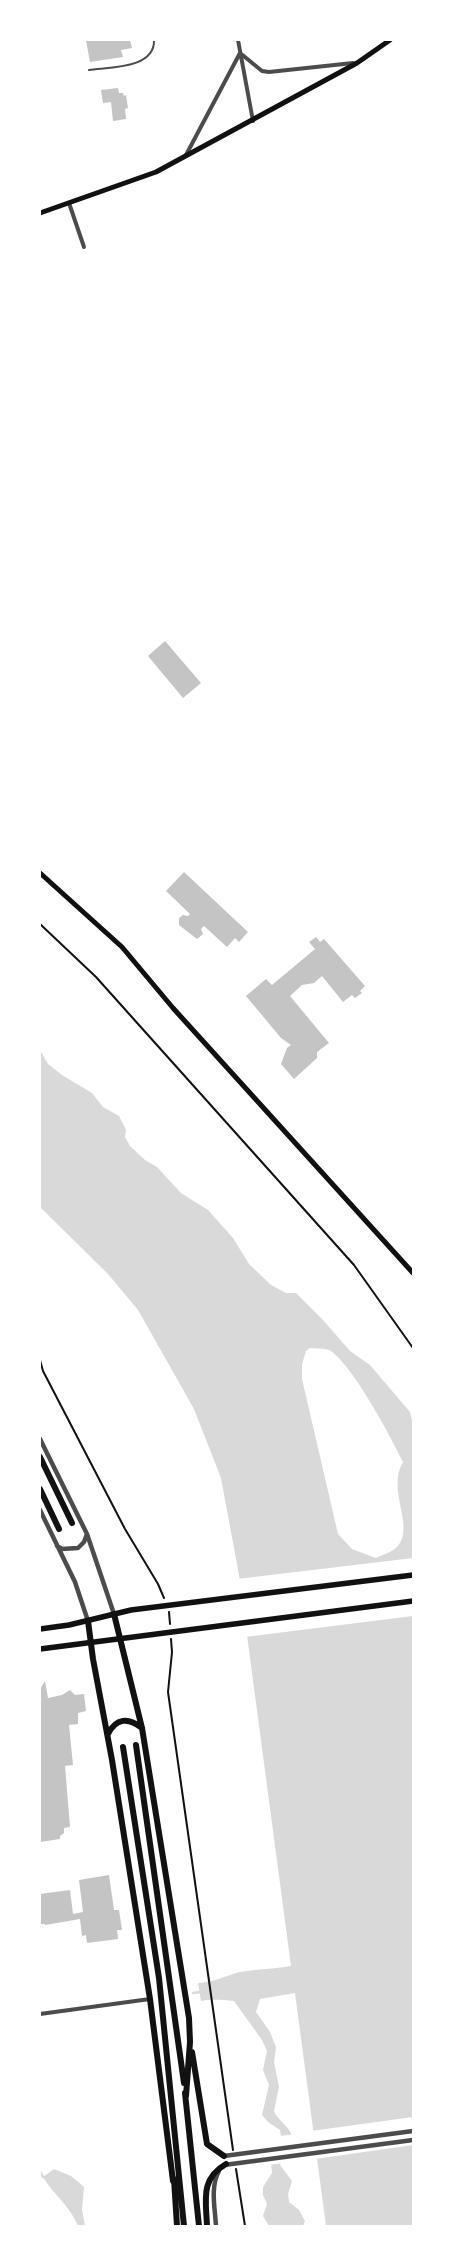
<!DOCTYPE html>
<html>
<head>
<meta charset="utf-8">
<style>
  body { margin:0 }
  #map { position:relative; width:453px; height:2266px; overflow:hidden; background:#fff; font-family:Barlow,sans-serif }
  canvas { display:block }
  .frame { position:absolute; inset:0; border:41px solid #fff; pointer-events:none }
</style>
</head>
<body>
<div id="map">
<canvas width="453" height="2266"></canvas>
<div class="frame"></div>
</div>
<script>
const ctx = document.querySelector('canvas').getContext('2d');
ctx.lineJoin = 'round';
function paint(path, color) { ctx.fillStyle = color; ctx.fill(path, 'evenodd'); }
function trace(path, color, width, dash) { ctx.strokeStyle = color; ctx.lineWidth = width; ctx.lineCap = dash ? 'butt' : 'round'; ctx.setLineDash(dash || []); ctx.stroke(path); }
paint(new Path2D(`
  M40,1050L48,1064L62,1075L92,1093L103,1107L119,1116L126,1130L125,1137L130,1146L145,1160L157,1167L181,1193L208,1210L233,1238L249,1264L271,1285L286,1293H296L323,1320L350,1351L370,1365L410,1412L413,1424V2226H326L295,1993L260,1999L256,2012L270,2032L276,2047L274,2062L279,2087L274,2111C279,2123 289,2124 293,2139L281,2160L280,2165L292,2181L288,2194L289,2202L299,2210L305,2221L303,2226H269L263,2216L267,2204L263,2195V2187L272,2173L271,2162L282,2142L280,2130L268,2122L262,2115L269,2085L263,2070L267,2051L262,2040L234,2001C222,2000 213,1999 201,2001L198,1983C214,1982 225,1976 240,1972C257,1969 275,1969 291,1966L239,1575L221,1478L194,1409L138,1310L108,1274L40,1207ZM310,1348C316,1349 325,1348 329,1350C351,1362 391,1437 403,1462C386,1490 416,1527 397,1547C392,1552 382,1555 376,1558L352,1549L338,1534L302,1379V1364L306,1351Z
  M54,2169L71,2176L84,2187L82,2210L85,2226H78C71,2207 53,2194 43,2177Z`), '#d9d9d9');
paint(new Path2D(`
  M413,1558V1616L245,1637L237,1579Z
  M413,2117V2145L315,2159L311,2131Z
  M295,2134L296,2146L293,2151L285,2158L283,2163L270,2165L269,2158L278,2145L280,2136Z`), '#fff');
trace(new Path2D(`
  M193,1993L201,1992
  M40,2172L43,2177`), '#d9d9d9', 2.5);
paint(new Path2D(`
  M86,40H130L132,48L121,50L123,57L90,62Z
  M118,88L119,93H123L124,96L126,95L128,108L125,109L126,119L113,121L111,102L103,103L101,90Z
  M165,641L201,683L183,698L148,656Z
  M184,872L248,932L239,942L235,938L227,947L204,926L201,929L203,934L197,939L179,925V918L183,915L188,916L190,914L166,891Z
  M316,937L320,942L324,939L365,986L360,991L362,993L355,998L352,995L343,1002L322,976L314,983L302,985L290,996L329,1043L317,1052V1058L294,1079L281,1064L287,1048L291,1045L281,1038L246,996L266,979L272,985L315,949L309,942Z
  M45,1681L48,1698L62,1695L70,1690L75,1695L84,1694L86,1711L78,1713V1724L69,1725L73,1765L65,1766L70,1827L64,1828V1833L60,1836V1839L40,1842V1689Z
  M109,1875L114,1910H119L122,1930H117L118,1939L87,1943L86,1935L82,1936L80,1919L45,1925V1924H40V1894L70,1890L73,1914L83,1912L79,1880Z`), '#c4c4c4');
trace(new Path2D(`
  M40,924L96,977L354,1265L413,1348
  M40,1360L43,1371L125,1529L158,1584L164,1598
  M169,1612L170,1624
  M171,1639L172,1652L168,1692L233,2150
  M236,2169L245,2226`), '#111', 2);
trace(new Path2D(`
  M89,70C109,67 155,69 154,40`), '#4c4c4c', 2);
trace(new Path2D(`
  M238,40L253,121
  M240,53L262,71L269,72L353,63
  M186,155L240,53
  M69,203L84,247
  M40,2014L150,1999`), '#4c4c4c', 4);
trace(new Path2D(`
  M40,1439L87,1534L114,1614
  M40,1510L75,1582L88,1621
  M57,1546L62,1549L78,1548L84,1542L87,1534
  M224,2156L413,2131
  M224,2165L413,2140
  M216,2226C215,2208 210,2187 219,2171`), '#4c4c4c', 4.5);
trace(new Path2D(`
  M40,213L156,172L357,63L390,40
  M40,873L122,947L173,1008L413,1273`), '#111', 5);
trace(new Path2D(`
  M40,1629L69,1625L131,1610L413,1575
  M40,1649L413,1601`), '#111', 5.5);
trace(new Path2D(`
  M40,1457L72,1523
  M40,1489L59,1529
  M114,1614L142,1728L189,2018L190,2042L186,2096
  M88,1621L93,1659L112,1760L150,1999L173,2181
  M108,1734C116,1718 128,1717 142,1728
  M136,1745L184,2083
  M123,1747L159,1978L184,2226
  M192,2052L207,2144L224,2156
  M185,2093L199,2226
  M174,2179L177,2226
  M207,2226C206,2200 200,2179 226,2164`), '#111', 6);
</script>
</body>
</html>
